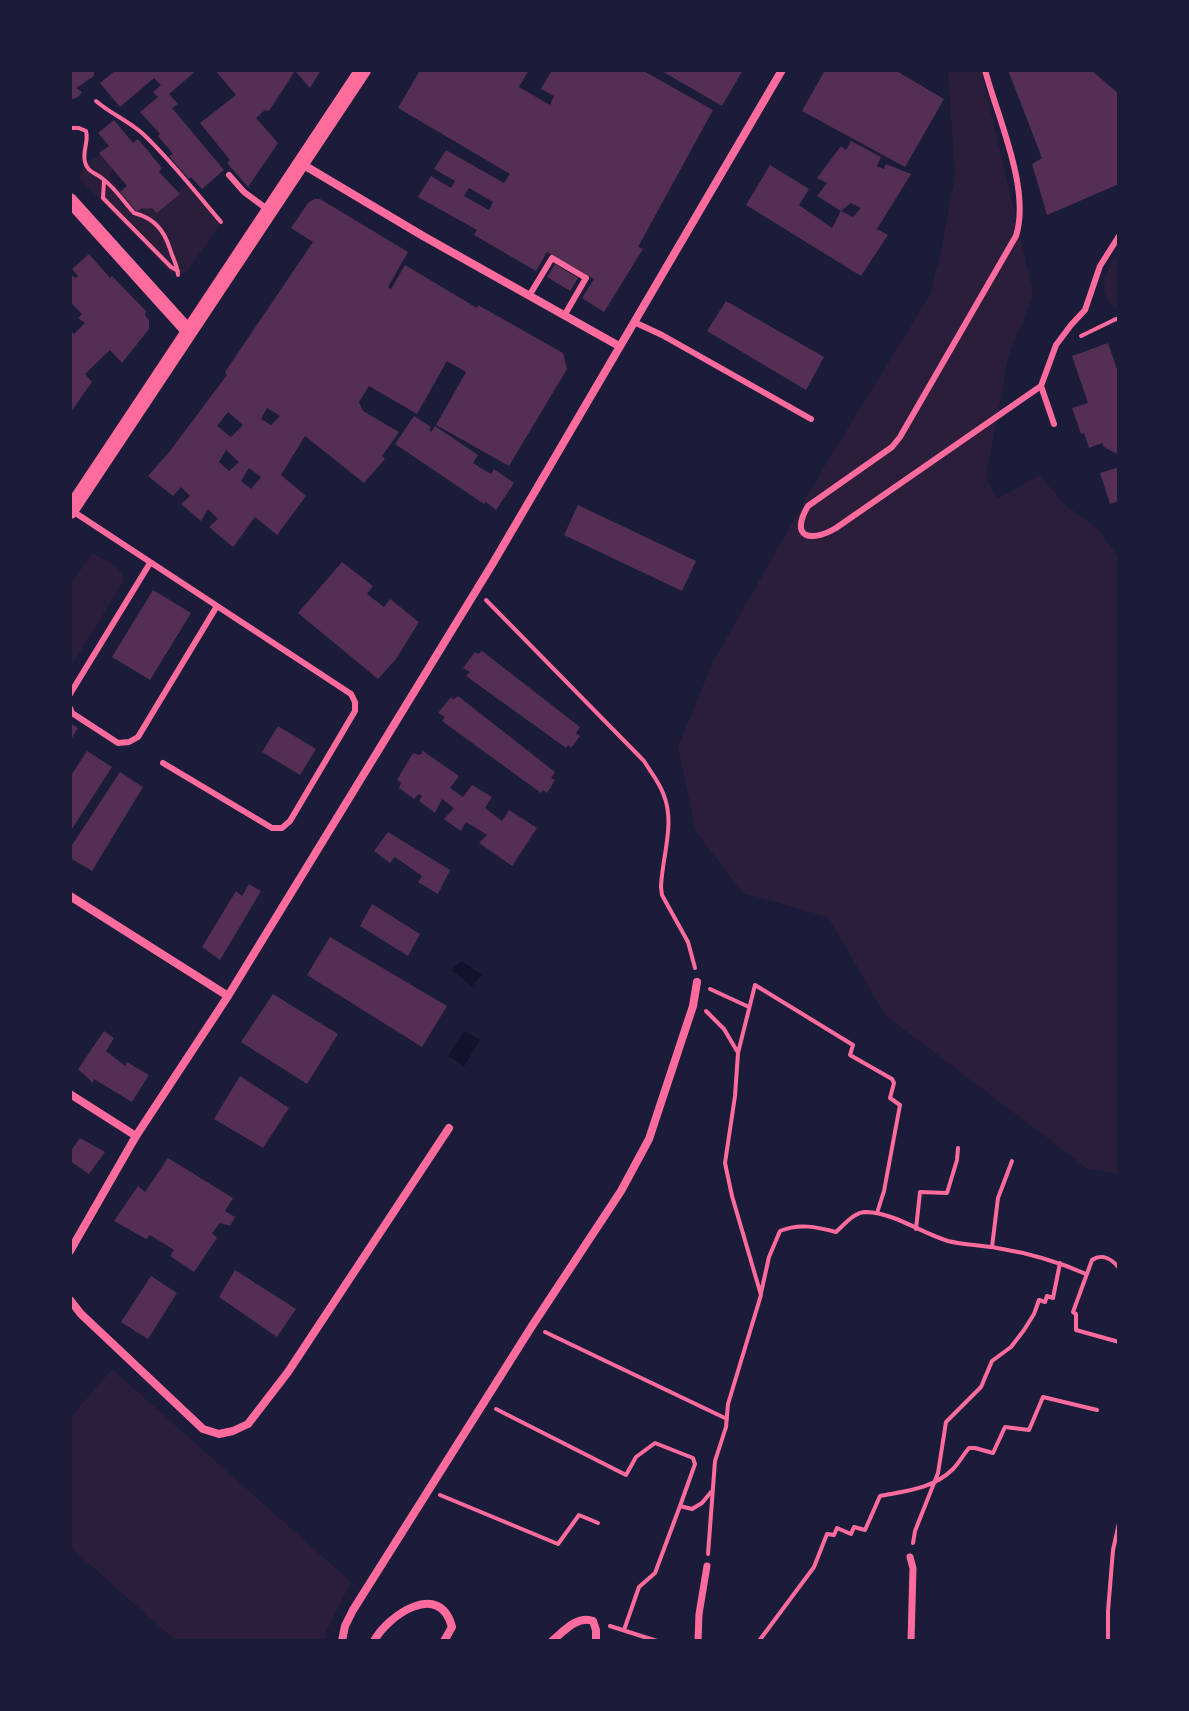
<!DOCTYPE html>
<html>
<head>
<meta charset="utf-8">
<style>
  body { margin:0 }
  #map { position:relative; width:1189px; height:1711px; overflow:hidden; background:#1b1b3a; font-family:"DM Sans",sans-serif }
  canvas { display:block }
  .frame { position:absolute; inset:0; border:72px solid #1b1b3a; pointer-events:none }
</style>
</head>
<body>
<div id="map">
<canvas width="1189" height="1711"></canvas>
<div class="frame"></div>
</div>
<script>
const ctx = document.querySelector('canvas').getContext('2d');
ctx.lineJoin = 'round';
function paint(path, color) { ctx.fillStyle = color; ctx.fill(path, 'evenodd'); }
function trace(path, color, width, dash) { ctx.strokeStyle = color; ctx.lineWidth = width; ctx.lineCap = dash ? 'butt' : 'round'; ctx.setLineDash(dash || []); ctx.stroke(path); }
paint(new Path2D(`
  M948,70H981L1033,291L1025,318L1015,337L1007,363L986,477L997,499L1040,475L1062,502L1099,530L1119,558V1174L1087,1168L886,1016L828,917L743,893L696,832L678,747L712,664L824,467L930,295L941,251L955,175Z
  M101,156L113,169L110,177L137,212L142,208L147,209L152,208L158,213L179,194L178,192L189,182L223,220L186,273L178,275L171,273L79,178C84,165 87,159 101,156Z
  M1119,251V275L1117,276L1119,280V311C1094,293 1105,273 1119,251Z
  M92,553C104,560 124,566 123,582L70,668V586Z
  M112,1369L351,1582L326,1632L325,1641H176L70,1547V1418Z`), '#2a1e3b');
paint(new Path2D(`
  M462,961L482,975L472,986L451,970Z
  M464,1031L480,1040L464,1066L448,1056Z`), '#12122b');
paint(new Path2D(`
  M70,70H94V76L76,88L82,92L78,97L70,100Z
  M116,70H197L169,94L178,104L172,108L224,170L202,189L191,177L189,179L169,156L173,154L158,136L160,134L140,112L158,97L153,92L161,85L154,78L120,107L100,83Z
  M215,70H321L310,88L295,71L269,111L265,110L256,118L278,143L248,187L227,163L230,160L200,123L236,95Z
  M420,70H529L519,87L550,105L554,96L541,89L552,70H642L713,110L638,247L643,249L604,312L582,298L594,279L547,252L536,271L474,235L477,230L418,197L431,176L451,188L455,181L434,169L446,150L504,183L510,174L398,108ZM469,188L493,202L489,210L464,196Z
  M660,70H743L722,106Z
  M825,70H895L944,99L905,167L802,111Z
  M1008,70H1091L1119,94V184L1047,215L1032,164L1042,158Z
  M114,120L133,143L138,139L162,168L159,172L180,194L157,213L152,208L147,209L142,208L137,212L120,192L127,186L99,153L109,146L98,133Z
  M851,141L881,157L877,166L884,169L886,164L911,174L877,229L888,235L861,276L746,205L770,165L809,189L799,205L832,228L841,211L853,217L861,208L851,203L841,211L817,196L827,183L817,178L841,146L846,150Z
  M314,199H320L408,252L388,287L391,289L405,265L477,308L478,305L563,353L567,369L509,466L436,425L466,372L447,361L417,414L369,386L359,402L363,411L399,432L382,456L385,459L364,483L305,436L281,475L306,496L277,535L255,517L233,547L209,527L218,519L208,509L201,521L181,504L190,496L181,487L173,496L148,476L170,451L227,375L225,372L313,242L291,228L308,203ZM267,408L280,416L271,425L261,419ZM228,412L243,425L231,437L217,426ZM226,450L239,462L229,471L219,462ZM249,468L261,477L251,489L241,481Z
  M89,254L110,278L112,276L146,311L145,315L149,320V329L122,363L110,350L85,374L92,382L70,413V330L74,334L85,323L78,318L82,314L70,302V273L75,278L78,276L72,269Z
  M555,264L578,278L570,291L547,277Z
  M726,301L824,357L806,390L707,331Z
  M1108,343L1119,375V455L1104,447L1102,443L1089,448L1084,433L1081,434L1072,408L1088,403L1072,356Z
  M414,416L431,427L429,430L431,432L435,426L478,455L473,463L491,474L494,469L514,483L496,510L486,502L484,504L395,444Z
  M1119,467V501L1110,504L1100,473Z
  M578,505L696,561L682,591L564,535Z
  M342,562L373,586L367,594L384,607L390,599L419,622L396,659L378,679L298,613Z
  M153,590L191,613L150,680L112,657Z
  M482,651L580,727L576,733L580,736L571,748L568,745L566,748L466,676L470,672L463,668L475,652L478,654Z
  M458,696L555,772L551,778L555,780L547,793L543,790L541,793L442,721L445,717L438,713L451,697L453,700Z
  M70,723L78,728L70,741Z
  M278,726L316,749L300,775L262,752Z
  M87,751L112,767L70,832V777Z
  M423,751L459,776L450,788L463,797L472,785L492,797L485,808L502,821L509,810L537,828L512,866L479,843L487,835L466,822L461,831L444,819L454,808L442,799L435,813L419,801L422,796L419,794L414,799L399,788L401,783L397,780L413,753L420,755Z
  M120,772L143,787L92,871L70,858V848Z
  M388,832L450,870L438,894L418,882L422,876L395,857L390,863L374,851Z
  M249,884L261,891L220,960L202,947L236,891L242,896Z
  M372,904L420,934L408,956L360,926Z
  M330,937L447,1006L422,1047L307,975Z
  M273,994L338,1034L307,1084L241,1042Z
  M104,1031L114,1038L106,1051L125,1066L127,1062L149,1075L132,1102L94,1079L93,1083L78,1069Z
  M240,1076L289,1108L263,1148L214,1119Z
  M80,1138L105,1152L89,1174L70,1161V1152Z
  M168,1158L233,1198L225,1211L235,1217L230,1226L220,1223L212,1233L217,1238L194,1272L170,1256L174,1250L150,1235L146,1239L114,1221L138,1186L145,1192Z
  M235,1270L296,1309L277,1337L219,1297Z
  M151,1276L177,1293L148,1339L121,1322Z`), '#542f53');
trace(new Path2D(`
  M96,101C111,114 127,120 142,133C170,159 196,193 221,222
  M70,128H79L86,131C89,142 82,151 85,162C87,172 96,173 103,179C115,188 124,202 134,213C154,218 164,230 170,249C173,259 177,264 178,275
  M104,181L103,198L171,267L178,271
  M1081,336L1116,319L1119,320
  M486,600L644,761C650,771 659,782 663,793C676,823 662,856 661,887L662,895L688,942L695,968
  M710,989L749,1007
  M706,1011L724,1029L737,1051
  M916,1229L920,1192L947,1193L957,1160L958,1148
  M992,1247L998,1198L1012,1161
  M1119,1268C1112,1259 1102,1253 1092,1260L1073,1312L1076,1314V1330L1119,1342
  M761,1293L769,1257L780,1231C799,1223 817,1227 836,1232C845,1224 854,1212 866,1212C895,1213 921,1233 948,1241C963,1245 981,1245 997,1248C1028,1253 1057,1261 1086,1274
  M545,1332L727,1419
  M496,1409L626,1475L636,1457L655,1443L693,1458L695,1464L680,1506
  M440,1495L558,1544L579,1515L598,1523
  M913,1543L915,1531L938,1473L946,1422L981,1387L992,1361L1011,1347L1024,1330L1034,1314L1039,1300L1045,1302L1047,1296L1053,1298L1060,1263
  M708,1554L715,1461L726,1427L728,1404L761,1295L732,1196L725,1163L735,1096L738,1053L755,985L853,1045L850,1055L892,1079L894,1083L890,1098L900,1105L884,1191L877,1213
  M610,1626L657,1641
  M624,1630L639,1587L655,1573L680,1506L692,1509L702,1503L711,1492
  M759,1641L814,1567L827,1534L834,1535L837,1528L851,1534L854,1527L865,1530L880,1496C906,1491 933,1489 953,1469C959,1463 963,1455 969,1448H975L993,1453L1005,1427L1029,1430L1043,1397L1097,1410
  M1108,1641V1611L1113,1550L1119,1523`), '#ff6b9d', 4);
trace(new Path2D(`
  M985,70C997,116 1031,189 1016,236L900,437L892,447L808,506C789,538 811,543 836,528L1041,386L1056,345L1071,325L1085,310L1100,266L1119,236
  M229,175L244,192L267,209
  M529,296L552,258L586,278L564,316
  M634,322L662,335L811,419
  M1041,386L1054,424
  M74,512L351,694L355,702V711L290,821L282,828H272L163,763
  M70,694L150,563
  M70,708L72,713L118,743L129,742L138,737L217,606`), '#ff6b9d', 6);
trace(new Path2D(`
  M910,1557L913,1568L911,1641
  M698,1641L699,1614L707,1566`), '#ff6b9d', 7);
trace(new Path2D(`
  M302,164L423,236L619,346
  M70,896L228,996
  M70,1094L136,1136
  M70,1251L136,1136L228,996L493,563L782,70
  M70,1300L81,1314L203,1429L219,1434L233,1431L248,1424L288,1372L449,1128
  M342,1641L345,1626L353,1610L532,1326L621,1191L649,1139L693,1006L697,982
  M374,1641C388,1615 440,1580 452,1627L444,1641
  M552,1641C563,1632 577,1615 593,1621L596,1630V1641`), '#ff6b9d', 8);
trace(new Path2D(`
  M70,200L189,332`), '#ff6b9d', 14);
trace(new Path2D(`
  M70,511L363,70`), '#ff6b9d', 16);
</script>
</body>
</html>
